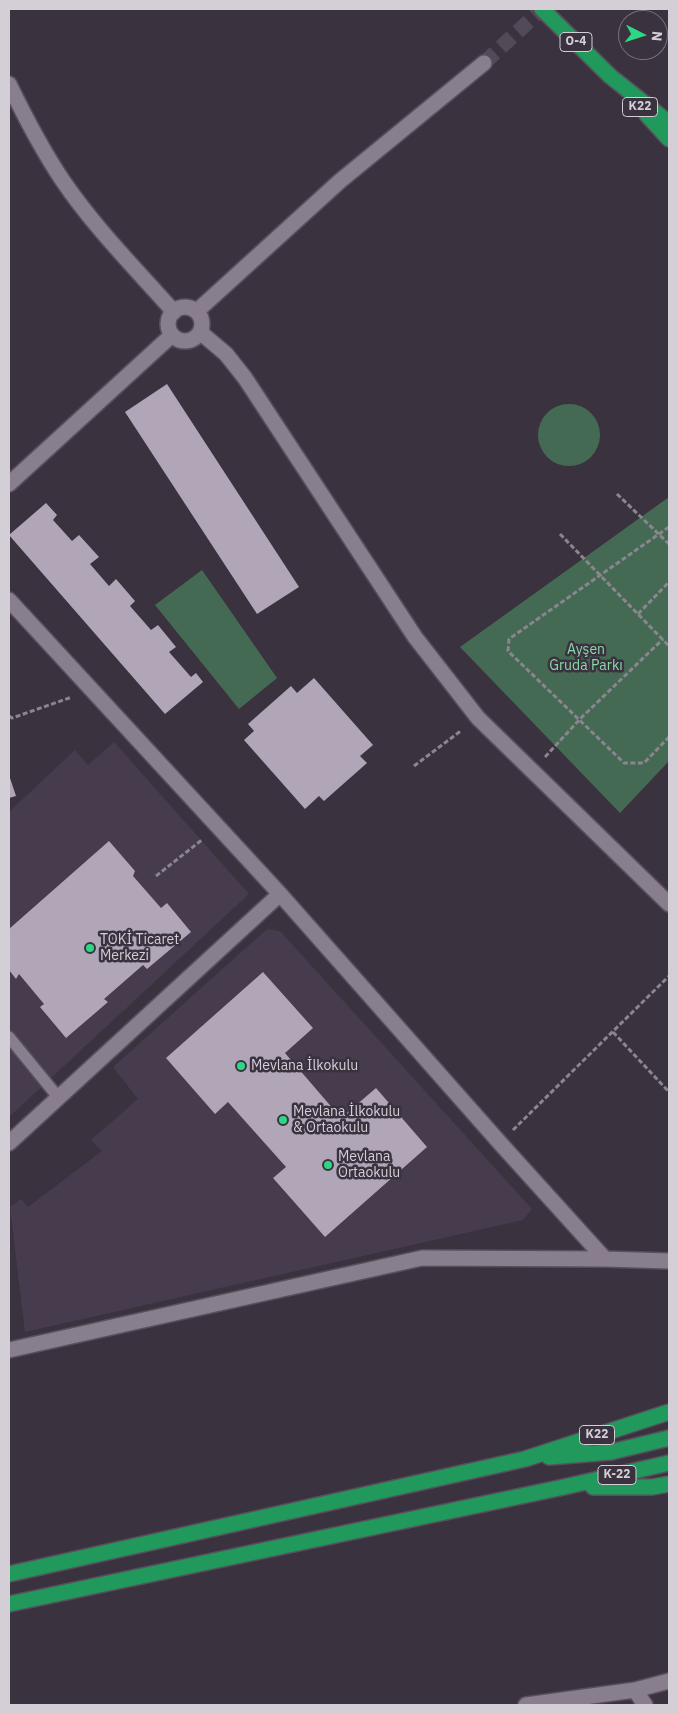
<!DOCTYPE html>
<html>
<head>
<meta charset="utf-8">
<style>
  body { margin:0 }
  #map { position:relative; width:678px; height:1714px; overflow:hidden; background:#3b3240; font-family:"IBM Plex Sans",sans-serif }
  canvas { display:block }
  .frame { position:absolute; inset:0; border:10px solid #d4cfd7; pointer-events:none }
  .north { position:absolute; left:618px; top:10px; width:50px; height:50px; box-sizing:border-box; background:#3b3240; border:1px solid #78717c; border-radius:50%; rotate:95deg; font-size:14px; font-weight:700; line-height:20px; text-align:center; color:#d4cfd7 }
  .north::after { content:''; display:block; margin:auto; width:18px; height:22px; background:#2cd884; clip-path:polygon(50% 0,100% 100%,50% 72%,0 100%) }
</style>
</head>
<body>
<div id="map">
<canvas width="678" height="1714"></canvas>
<div class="frame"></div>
<div class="north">N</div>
</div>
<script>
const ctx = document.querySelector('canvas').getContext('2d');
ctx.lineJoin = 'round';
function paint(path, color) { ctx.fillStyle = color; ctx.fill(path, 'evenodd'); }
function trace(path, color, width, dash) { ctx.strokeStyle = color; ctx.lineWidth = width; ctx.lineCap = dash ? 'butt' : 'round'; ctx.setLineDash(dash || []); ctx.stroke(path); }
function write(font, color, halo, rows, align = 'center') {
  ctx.font = font + ' "IBM Plex Sans",sans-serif'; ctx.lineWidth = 5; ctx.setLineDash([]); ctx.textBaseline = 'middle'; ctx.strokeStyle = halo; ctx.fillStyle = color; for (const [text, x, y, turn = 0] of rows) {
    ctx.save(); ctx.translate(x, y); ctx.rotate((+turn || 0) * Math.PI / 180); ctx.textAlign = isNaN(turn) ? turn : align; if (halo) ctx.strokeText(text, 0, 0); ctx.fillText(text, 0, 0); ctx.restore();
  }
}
paint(new Path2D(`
  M114,742L249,894L9,1117V812L75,750L88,765Z
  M267,929L280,931L532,1209L523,1220L25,1332L10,1207L21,1199L28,1207L102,1151L91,1140L138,1099L113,1067Z`), '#473b4e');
paint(new Path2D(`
  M538 435a31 31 0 1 1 62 0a31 31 0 1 1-62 0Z
  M669,497V761L620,813L460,647Z
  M202,570L277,678L239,709L155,605Z`), '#456a53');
paint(new Path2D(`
  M167,384L299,587L257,614L125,412Z
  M46,503L57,515L53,520L72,541L79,535L99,557L90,564L109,586L116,579L135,601L130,606L151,630L158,625L176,647L169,652L191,677L196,673L203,682L165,714L9,535Z
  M314,678L373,745L360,756L367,763L324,801L319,796L305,809L244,740L254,731L248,724L291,686L297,693Z
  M9,775L16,796L9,798Z
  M109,841L135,871L133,876L161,908L167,903L191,932L147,969L143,965L104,999L108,1002L66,1038L40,1007L44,1004L19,974L16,979L9,970V929Z
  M263,972L313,1028L285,1053L341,1118L376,1088L427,1147L325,1237L273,1178L286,1167L228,1102L215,1114L166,1058Z`), '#b0a6b7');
trace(new Path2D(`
  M484,63L542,9`), '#524a57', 15, [15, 8]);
const lane = new Path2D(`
  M9,1037L58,1097`);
const street = new Path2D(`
  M9,600L280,894L500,1143L605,1259
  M9,1143L280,894
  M9,1350L422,1258L605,1259L669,1261
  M635,1690L669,1681
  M526,1705L635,1690L645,1705`);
const secondary = new Path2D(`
  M9,84C25,117 42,150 63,181C95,228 136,269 174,312
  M168 324a17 17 0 1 1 34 0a17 17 0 1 1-34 0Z
  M197,311L340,181L484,63
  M200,332L226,354L245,378L415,637L478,718L669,904
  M9,484L172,335`);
const highway = new Path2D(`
  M542,9L610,76L669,123
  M647,115L669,139
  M549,1457L611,1452L669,1438
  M593,1487H652L669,1484
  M9,1574L525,1459L669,1412
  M9,1604L564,1487L669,1463`);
trace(lane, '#57505b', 14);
trace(street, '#57505b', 18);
trace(secondary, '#57505b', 18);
trace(highway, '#57505b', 18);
trace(new Path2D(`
  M617,494L669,544
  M669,527L509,639L508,651L624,763H644L669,737
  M560,534L669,646
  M638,614L669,582
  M9,716L12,718L72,697
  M545,757L580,719L663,639
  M414,766L462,730
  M156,876L203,839
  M613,1032L669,1092
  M513,1130L669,976`), '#8b858f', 3, [5, 2.5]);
trace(lane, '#887e8e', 11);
trace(street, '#887e8e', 15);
trace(secondary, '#887e8e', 15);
trace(highway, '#21985c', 15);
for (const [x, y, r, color] of [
  [90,948,5,"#2cd884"],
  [241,1066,5,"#2cd884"],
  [283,1120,5,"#2cd884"],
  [328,1165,5,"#2cd884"]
]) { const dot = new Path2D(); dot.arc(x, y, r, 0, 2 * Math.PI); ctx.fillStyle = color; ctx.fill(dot); trace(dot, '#3b3240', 2); }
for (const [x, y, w] of [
  [576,42,32],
  [640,107,35],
  [597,1435,35],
  [617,1475,38]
]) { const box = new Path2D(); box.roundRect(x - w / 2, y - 9.5, w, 19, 4); ctx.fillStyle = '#3b3240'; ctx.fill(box); trace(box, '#d4cfd7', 1); }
write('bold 12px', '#d4cfd7', null, [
  ["O-4",576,42],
  ["K22",640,107],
  ["K22",597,1435],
  ["K-22",617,1475]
]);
write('14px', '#87dba7', '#3b3240', [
  ["Ayşen",586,650],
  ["Gruda Parkı",586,666]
]);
write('14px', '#d4cfd7', '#3b3240', [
  ["TOKİ Ticaret",100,940],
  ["Merkezi",100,956],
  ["Mevlana İlkokulu",251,1066],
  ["Mevlana İlkokulu",293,1112],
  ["& Ortaokulu",293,1128],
  ["Mevlana",338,1157],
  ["Ortaokulu",338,1173]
], 'left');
</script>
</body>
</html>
